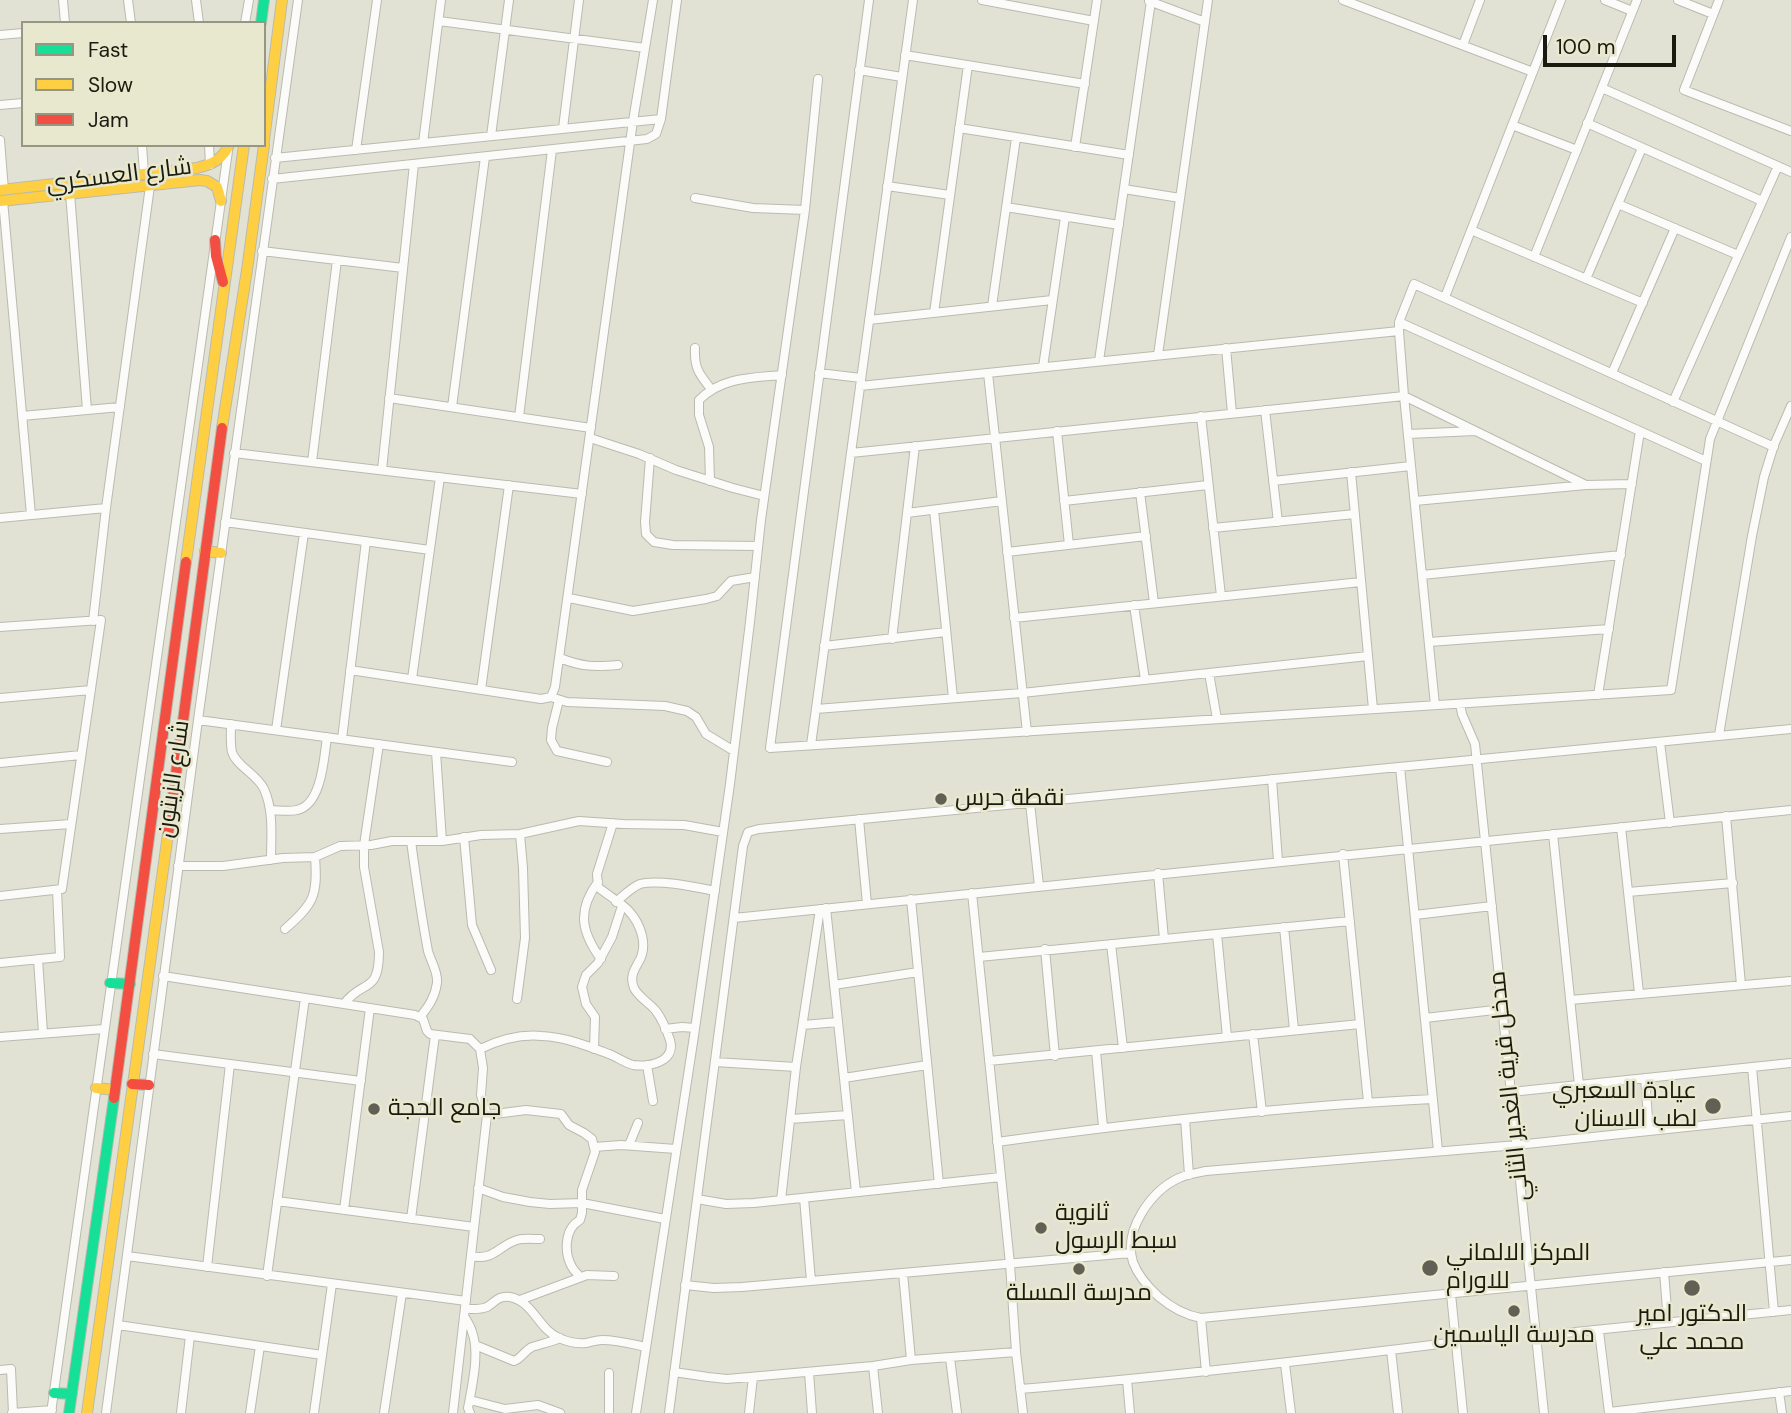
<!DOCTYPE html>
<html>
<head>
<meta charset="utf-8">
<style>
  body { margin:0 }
  #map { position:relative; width:1791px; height:1413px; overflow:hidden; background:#e2e2d4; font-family:"DM Sans",sans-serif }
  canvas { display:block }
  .legend { position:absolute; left:21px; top:21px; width:245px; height:126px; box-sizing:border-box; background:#e8e8ce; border:2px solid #969682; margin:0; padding:9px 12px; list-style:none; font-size:21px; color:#1a1a11 }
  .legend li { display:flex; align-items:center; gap:14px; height:35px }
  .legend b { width:35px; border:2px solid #969682 }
  .scale { position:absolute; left:1543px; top:35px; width:133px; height:32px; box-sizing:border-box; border:4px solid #1a1a11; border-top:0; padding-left:9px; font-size:21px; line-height:24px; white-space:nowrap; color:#1a1a11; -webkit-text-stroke:5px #e8e8ce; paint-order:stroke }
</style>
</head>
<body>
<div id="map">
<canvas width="1791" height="1413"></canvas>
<ul class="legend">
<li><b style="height:9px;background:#16e098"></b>Fast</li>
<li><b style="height:9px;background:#ffcf43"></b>Slow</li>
<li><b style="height:9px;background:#f24e42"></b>Jam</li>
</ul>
<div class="scale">100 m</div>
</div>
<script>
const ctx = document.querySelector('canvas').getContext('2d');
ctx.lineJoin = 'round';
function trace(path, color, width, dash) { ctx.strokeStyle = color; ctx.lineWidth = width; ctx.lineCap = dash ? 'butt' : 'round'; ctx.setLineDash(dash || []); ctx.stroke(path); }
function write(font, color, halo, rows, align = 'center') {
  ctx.font = font + ' "DM Sans",Cairo,sans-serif'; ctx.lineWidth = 5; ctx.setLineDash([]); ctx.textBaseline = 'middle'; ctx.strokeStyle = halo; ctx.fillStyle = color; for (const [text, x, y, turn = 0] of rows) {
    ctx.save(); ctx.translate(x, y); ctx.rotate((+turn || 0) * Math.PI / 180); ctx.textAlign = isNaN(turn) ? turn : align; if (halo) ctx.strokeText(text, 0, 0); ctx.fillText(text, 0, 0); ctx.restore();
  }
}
const street = new Path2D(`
  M63,0L65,23
  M128,0L131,23
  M196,0L199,23
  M869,0L770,748L1671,690L1710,439L1791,237
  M982,0L1094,21
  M1343,0L1533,72
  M1605,0L1632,11
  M1678,0L1713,14
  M1719,0L1684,90L1791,131
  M1149,1L1205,22
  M439,21L645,48
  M245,23L249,0
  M0,35L23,33
  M1463,45L1480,0
  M905,55L1085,84
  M859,70L902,77
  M1602,88L1791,172
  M0,105L23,103
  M1587,123L1762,201
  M1512,125L1577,150
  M563,128L579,0
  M959,128L1129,155
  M491,136L509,0
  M0,140L4,190
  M423,143L441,0
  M142,145L144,173
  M209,145L210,165
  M1075,147L1097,0
  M356,150L377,0
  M275,158L661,119
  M272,179L647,139L656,134L661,119L677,0
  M887,186L950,195
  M1124,189L1180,198
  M70,193L87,410
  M695,198L753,208L805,210
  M3,200L31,515
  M1618,204L1738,255
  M1006,207L1119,225
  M1471,230L1643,303
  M262,251L403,268
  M1534,257L1637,0
  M1586,279L1642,148
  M1445,297L1561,0
  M992,306L1016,138
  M934,313L968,65
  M869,320L1052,300
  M1399,322L1706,461
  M695,348C694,368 699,374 711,389
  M1226,348L1232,413
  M1158,355L1208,0
  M1099,361L1151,1
  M1043,367L1065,217
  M819,373L861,378
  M988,373L1027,732
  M1612,373L1675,228
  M860,386L1399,331
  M389,398L591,428
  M1673,402L1778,166
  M452,407L485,157
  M1265,410L1278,522
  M22,416L120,407
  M1201,416L1221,596
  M519,417L552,150
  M1057,431L1069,545
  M1408,434L1475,431
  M590,438L639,454L676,470L733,488L764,496
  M234,453L582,494
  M851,453L1404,396L1586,485L1632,484
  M650,458L645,522L646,534L654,542L673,545L758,546
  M312,462L337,260
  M382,470L414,164
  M1351,472L1373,709
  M710,481L709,447L699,415V400C722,377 751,378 782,375
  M1273,481L1411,466
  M1140,492L1154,603
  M1064,501L1208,485
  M1415,501L1586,485
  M934,510L953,698
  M907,513L1002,501
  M0,518L106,508
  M225,522L430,550
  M1213,528L1355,514
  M1007,552L1146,536
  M1422,575L1621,555
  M569,598L633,611L706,599L717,596L731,581L755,577
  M1134,605L1145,680
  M1014,618L1361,582
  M93,621L106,508L150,186
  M0,627L101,620L62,889L0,896
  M892,639L915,446
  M1429,642L1609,629
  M824,646L946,632
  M560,658C582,667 595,667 618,665
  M350,670L541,699L551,697L555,687L633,121L653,0
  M1209,673L1217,719
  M412,679L440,477
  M481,690L509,485
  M1598,695L1640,431
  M551,697L567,702L665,706L687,711L696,717L706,734L734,751
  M0,698L91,690
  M559,700L552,728L551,740L557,751L607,762
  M1460,704L1462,714L1475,744L1544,1413
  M1435,705L1404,396L1399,331V322L1414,284L1774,447
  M816,709L1022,693L1368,656
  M198,720L512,762
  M231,724C231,733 230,743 232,752C236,766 257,774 264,789C274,811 271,837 271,860
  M276,730L304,533
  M1719,735L1752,536L1764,477L1774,445L1791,406
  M342,739L366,541
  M1660,742L1670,823
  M811,745L913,0
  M436,752L442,841
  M0,763L81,755
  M1400,767L1438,1151
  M1272,779L1278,861
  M1030,803L1039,886
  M270,810C278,810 289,812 297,810C322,805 324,757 327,737
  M1726,816L1741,985
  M859,819L867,904
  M1621,827L1639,993
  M0,829L71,824
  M1553,834L1579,1085
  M464,837L472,925L491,970
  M411,841C416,878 421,914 428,951C431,962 438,971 437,983C435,997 429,1006 420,1017
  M1343,854L1368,1102
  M178,866H223L283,858L315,857L340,846L371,845L392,841H442L481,835L520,834L579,821L623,824L684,825L723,832
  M1158,873L1164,939
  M598,882C577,910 581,932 601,959
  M1628,892L1733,883
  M972,893L1010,1264L1016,1352L1023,1413
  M911,899L939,1184
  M616,902C623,896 632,887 640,884C658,879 695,887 715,891
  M826,908L856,1192
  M1415,915L1492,906
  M734,918C1086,881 1438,844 1791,810
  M1284,927L1294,1030
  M285,929C314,904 318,895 315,857
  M1217,934L1227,1037
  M1111,944L1123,1048
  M1045,949L1055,1056
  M979,957L1350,921
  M38,959L43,1033
  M0,963L60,957L57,890
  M163,976L415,1015L423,1019L427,1031L430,1034L470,1039L480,1049L483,1068L481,1095L487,1115L453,1413
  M834,985L918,972
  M517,999L525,938L523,868L520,834
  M1570,1000L1791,981
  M344,1004C362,979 379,995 379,952L364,867V845L379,744
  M1425,1018L1503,1009
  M803,1025L838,1022
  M665,1029L682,1027L695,1028
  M1253,1034L1262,1112
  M0,1037L104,1029
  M480,1049C499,1040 521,1034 542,1036C565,1037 588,1046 609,1054C617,1057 625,1063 633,1065C650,1067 676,1062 670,1040C667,1031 662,1019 656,1011C650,1003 639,998 634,988C630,978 633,972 638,963C649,946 641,924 628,910C619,901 607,895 598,887L597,874L613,823
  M594,1049L595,1017L586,1004L582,987L586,975L598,963L612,937L622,906
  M1096,1051L1103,1127
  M153,1054L361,1081
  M989,1061L1360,1024
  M715,1062L796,1067
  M647,1065L653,1101
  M1752,1067L1774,1312
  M844,1078L927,1065
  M1645,1078L1649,1131
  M1511,1092L1791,1063
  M487,1115L526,1110L561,1114L569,1125L584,1133L592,1139L595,1152L582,1190V1213L580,1220C564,1229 564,1253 572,1267C574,1271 578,1274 580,1277
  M1791,1116L1517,1145L1206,1171C1197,1173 1188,1174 1179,1178C1151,1191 1123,1230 1133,1262C1138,1276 1148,1287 1159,1297C1172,1308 1184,1315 1201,1318L1791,1260
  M790,1119L848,1115
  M1185,1119L1189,1175
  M997,1142C1142,1122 1287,1106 1433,1099
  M629,1145L638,1123
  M594,1147L621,1145L676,1149
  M478,1188L503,1197L530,1202L550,1204L582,1203L665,1219
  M804,1198L811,1281
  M697,1199L726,1204L754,1203L1001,1177
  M781,1200L796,1067L820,909
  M277,1201L474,1227
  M344,1210L370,1008
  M411,1219L435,1035
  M127,1256L466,1301
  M471,1256C494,1261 498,1246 517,1240C524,1238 533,1239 540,1239
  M207,1267L230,1064
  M1664,1272L1668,1322
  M903,1273L911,1360
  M267,1276L305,998
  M685,1285L714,1288L742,1287L1131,1253
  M1451,1294L1463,1413
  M520,1300L587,1275L614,1276
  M465,1309C472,1309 480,1310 487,1307C495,1302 499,1295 510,1297C534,1302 538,1329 559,1338C568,1342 577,1344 586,1343C591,1342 597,1340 602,1340C617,1340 632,1344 646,1347
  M464,1316C467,1321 471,1327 472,1332C480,1352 472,1387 468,1408L470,1413
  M1201,1318L1206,1372
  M118,1325L322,1355
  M1599,1331L1609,1413
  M1536,1336L1791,1310
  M475,1345L514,1361C522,1358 524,1351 532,1347C541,1344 551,1342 560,1338
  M1391,1350L1398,1413
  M950,1358L957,1413
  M1285,1364L1291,1413
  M873,1366L878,1413
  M0,1370L11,1369L13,1413
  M674,1372L708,1377L727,1379L873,1366L911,1360L1016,1352
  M809,1372L812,1413
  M609,1373V1413
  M1127,1380L1130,1413
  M1020,1389C1166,1377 1311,1360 1456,1342
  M1779,1392L1782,1413
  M470,1400L505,1409L538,1405L560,1413
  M1609,1412L1791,1391
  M12,1413L52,1410
  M51,1413L228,151
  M106,1413L198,720L298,0
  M181,1413L190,1336
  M250,1413L260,1346
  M314,1413L332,1284
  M384,1413L402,1293
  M636,1413L694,1036L730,784L750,622L761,520L805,210L818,79
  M669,1413L743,846L748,832L759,829L1791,729
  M749,1413L753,1377`);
const fast = new Path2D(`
  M261,23L264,0
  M110,983L130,984
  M54,1393L72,1394
  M69,1413L114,1098`);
const slow = new Path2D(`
  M264,140L282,0
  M0,190L197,168C212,164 222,160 229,145
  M0,201L200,180L207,181L217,187L221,201
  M222,428L247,270L264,145
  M205,551L221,553
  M186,562L244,145
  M96,1088L115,1090
  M87,1413L168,834`);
const jam = new Path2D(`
  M215,240L216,256L223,282
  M168,834L222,428
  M132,1084L149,1085
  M114,1098L186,562`);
trace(street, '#babaaf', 10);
trace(fast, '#babaaf', 12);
trace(slow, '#babaaf', 12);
trace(jam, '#babaaf', 12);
trace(street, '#fbfbf9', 8);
trace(fast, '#16e098', 10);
trace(slow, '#ffcf43', 10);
trace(jam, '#f24e42', 10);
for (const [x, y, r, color] of [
  [941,799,7,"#606055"],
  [1713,1106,9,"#606055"],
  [374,1109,7,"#606055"],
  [1041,1228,7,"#606055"],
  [1430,1268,9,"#606055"],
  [1079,1269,7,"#606055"],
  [1692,1288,9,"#606055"],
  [1514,1311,7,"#606055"]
]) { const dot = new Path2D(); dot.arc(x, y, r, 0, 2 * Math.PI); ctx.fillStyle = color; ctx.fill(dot); trace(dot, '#e8e8ce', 2.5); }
write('24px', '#1a1a11', '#e8e8ce', [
  ["شارع العسكري",119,176,-7],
  ["شارع الزيتون",174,779,-82],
  ["مدخل قرية الغدير الثاني",1510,1086,-96]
]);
write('24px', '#1a1a11', '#e8e8ce', [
  ["نقطة حرس",955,799],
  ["عيادة السعبري",1697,1092,"right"],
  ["لطب الاسنان",1697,1120,"right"],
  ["جامع الحجة",388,1109],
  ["ثانوية",1055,1214],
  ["سبط الرسول",1055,1242],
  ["المركز الالماني",1446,1254],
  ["للاورام",1446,1282],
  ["مدرسة المسلة",1079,1294,"center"],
  ["الدكتور امير",1692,1315,"center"],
  ["محمد علي",1692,1343,"center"],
  ["مدرسة الياسمين",1514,1336,"center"]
], 'left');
</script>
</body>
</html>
